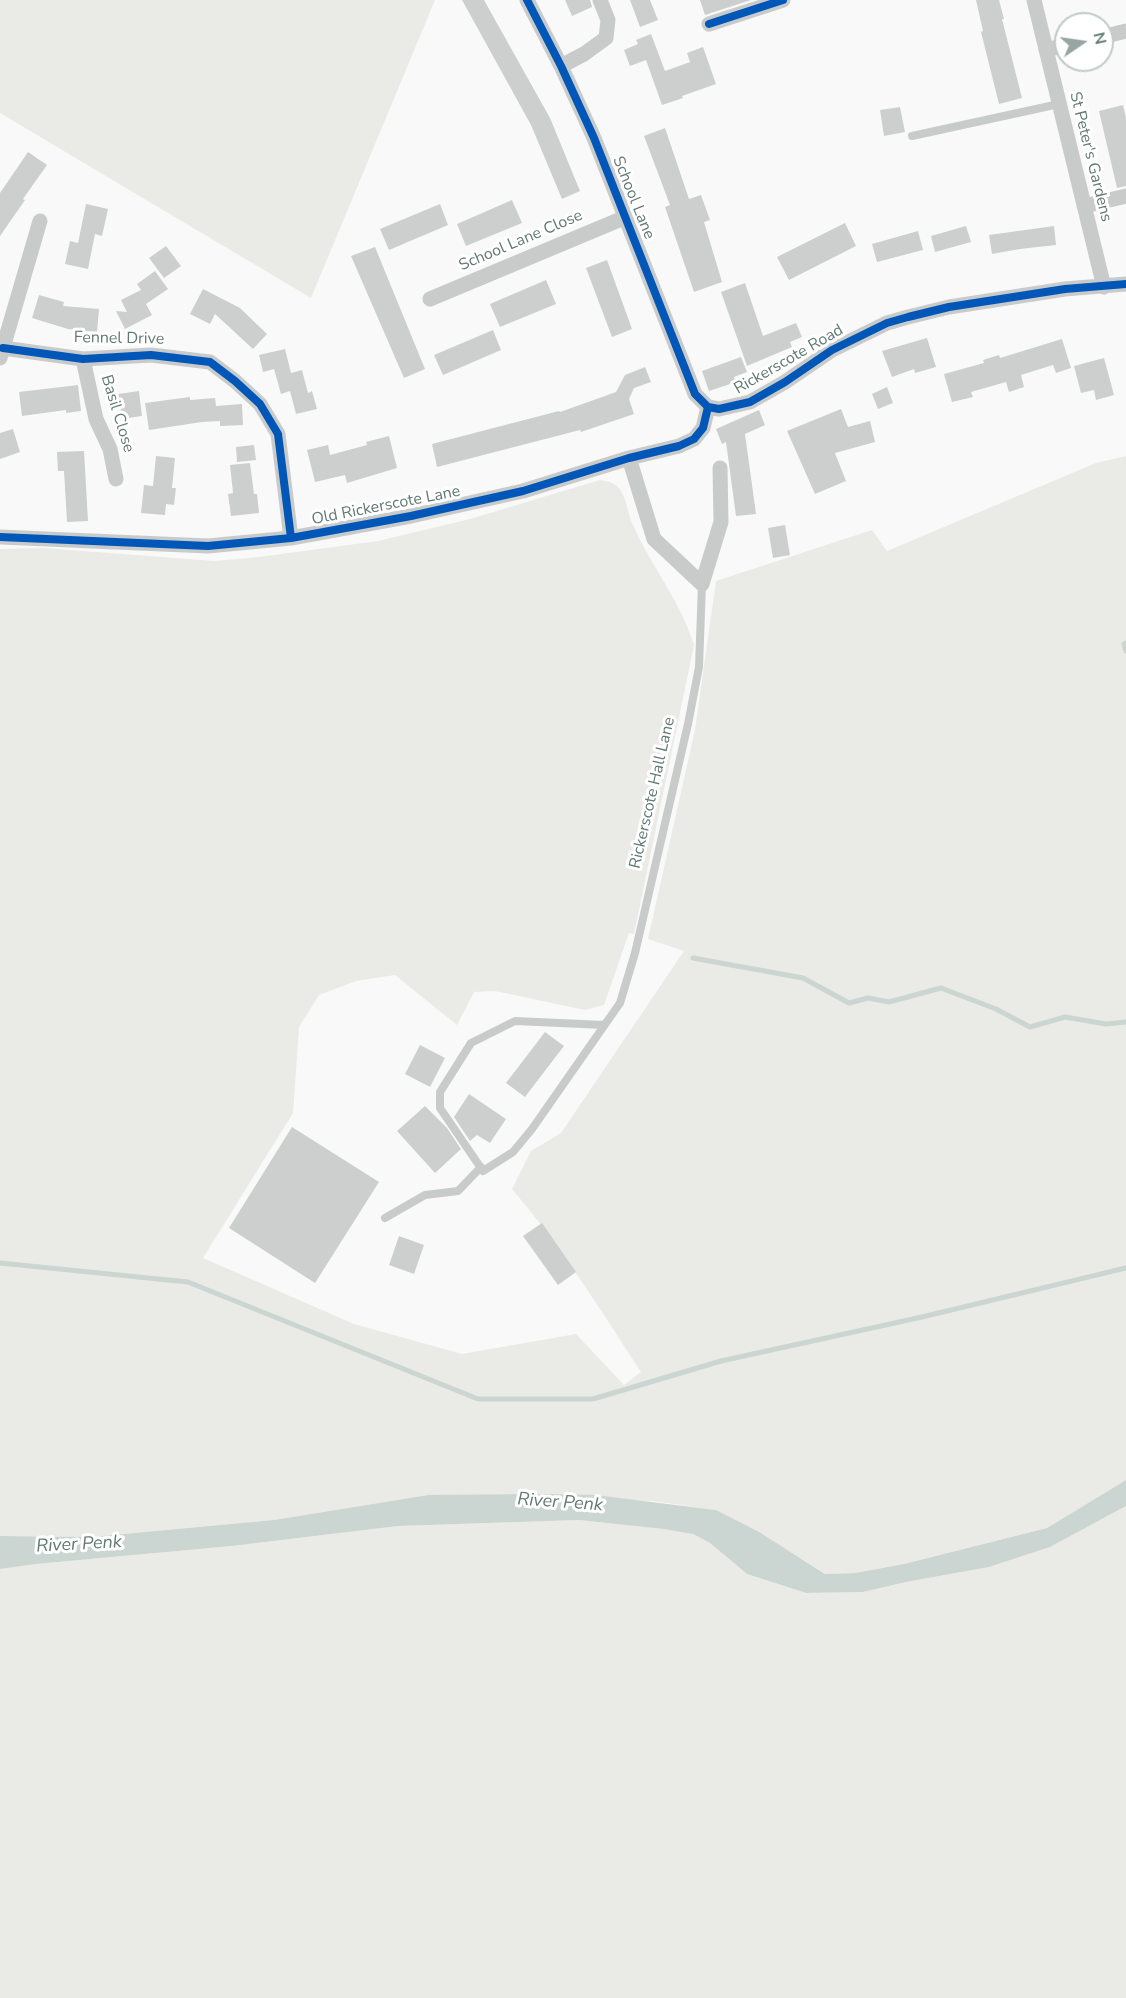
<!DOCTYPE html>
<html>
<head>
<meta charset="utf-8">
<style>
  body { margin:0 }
  #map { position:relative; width:1126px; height:1998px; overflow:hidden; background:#f9f9f9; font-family:"Nunito Sans",sans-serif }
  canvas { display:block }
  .north { position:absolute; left:1054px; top:12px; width:60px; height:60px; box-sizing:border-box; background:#fff; border:2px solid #c0cac7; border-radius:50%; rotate:77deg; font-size:16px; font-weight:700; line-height:24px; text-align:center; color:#627a74 }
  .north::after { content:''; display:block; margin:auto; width:21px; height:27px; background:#97a6a3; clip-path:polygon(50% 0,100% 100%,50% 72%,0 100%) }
</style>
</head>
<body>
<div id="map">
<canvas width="1126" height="1998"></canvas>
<div class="north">N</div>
</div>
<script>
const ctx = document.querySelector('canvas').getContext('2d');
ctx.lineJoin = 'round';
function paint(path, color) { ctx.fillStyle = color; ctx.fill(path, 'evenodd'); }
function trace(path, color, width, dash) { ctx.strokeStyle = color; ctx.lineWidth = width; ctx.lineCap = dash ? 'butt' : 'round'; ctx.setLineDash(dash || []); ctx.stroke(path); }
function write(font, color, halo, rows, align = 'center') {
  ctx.font = font + ' "Nunito Sans",sans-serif'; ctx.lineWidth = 6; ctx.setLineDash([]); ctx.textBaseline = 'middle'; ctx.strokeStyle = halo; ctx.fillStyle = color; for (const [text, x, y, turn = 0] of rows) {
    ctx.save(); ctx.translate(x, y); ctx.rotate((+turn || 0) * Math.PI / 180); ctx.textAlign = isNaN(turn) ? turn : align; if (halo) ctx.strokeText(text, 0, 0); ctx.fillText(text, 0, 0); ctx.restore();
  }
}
paint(new Path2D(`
  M0,0H435L311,298L0,113Z
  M1126,456V1480L1047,1528L904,1564L855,1573L826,1574L802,1559L716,1510L652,1501L428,1495L274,1520L91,1537L0,1536V549L44,548L214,561L259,557L378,541L470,519L600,480C606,481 612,482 617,486C627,495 627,513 633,525C651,566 680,600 694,645L634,934L629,933L604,1005L585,1010L495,991L474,992L457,1025L395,975L356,981L319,995L299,1027L293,1113L203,1258L354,1324L462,1354L576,1334L624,1385L641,1372C600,1309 561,1246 512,1189L531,1151L561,1133L684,951L648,939L695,730L716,581L872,530L887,551L1096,463Z
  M1126,1506V1998H0V1569L36,1564L232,1546L398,1526L579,1520L663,1529L693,1534L710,1543L747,1574L806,1593L863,1592L906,1582L989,1567L1050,1547Z`), '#eaeae6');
paint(new Path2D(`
  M1126,1480V1506L1050,1547L989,1567L906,1582L863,1592L806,1593L747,1574L710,1543L693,1534L663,1529L579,1520L398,1526L232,1546L36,1564L0,1569V1536L91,1537L274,1520L428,1495L546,1494L595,1495L716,1510L759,1532L825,1574L855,1573L904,1564L1047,1528Z`), '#cbd5d1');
trace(new Path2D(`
  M1126,643L1124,644L1126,651
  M693,958L803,978L849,1003L868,998L889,1002L941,988L996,1009L1030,1027L1065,1017L1106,1024L1126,1022
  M0,1263L188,1282L478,1399H593L721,1361L922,1317L1126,1268`), '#cbd5d1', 5);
paint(new Path2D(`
  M462,0H484L550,118L580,191L562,199L531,125Z
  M565,0H590L592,7L572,16Z
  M630,0H650L658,20L640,27Z
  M700,0H751L705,15Z
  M976,0H999L1004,19H1002L1022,98L999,104L981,32L983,31Z
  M651,34L665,71L690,62L687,53L703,47L716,84L682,96L683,98L662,105L646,60L630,66L624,50L638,44L636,40Z
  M1123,105L1126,117V186L1117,188L1099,111Z
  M900,107L905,132L884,136L880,110Z
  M665,128L689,199L701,195L710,220L704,222L722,282L694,292L665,207L670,205L644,136Z
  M28,152L47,165L23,199L25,200L0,236V193Z
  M512,200L522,223L466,246L457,224Z
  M86,204L108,209L102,236L95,234L88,269L65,264L70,241L78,243Z
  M440,204L448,225L389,250L380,229Z
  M845,223L856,246L789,280L777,257Z
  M966,226L971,242L935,252L931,236Z
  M1054,226L1056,245L1020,249L992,254L989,235Z
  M918,231L923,250L877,262L872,244Z
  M166,246L181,266L164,278L149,258Z
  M375,247L425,369L404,378L351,256Z
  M607,260L632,329L612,337L586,268Z
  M155,271L168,289L146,304L152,315L125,329L116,311L127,312L121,300L141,290L137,284Z
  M546,280L556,304L500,327L490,304Z
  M745,283L763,336L796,323L802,337L790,342L792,347L747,366L721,292Z
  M203,289L240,308L267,334L253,349L215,314L210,324L190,314Z
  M39,295L64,302L63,306L99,309L97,332L68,329L32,318Z
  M493,330L501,350L443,375L434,355Z
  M927,338L936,367L915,373L914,369L892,377L882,351Z
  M1062,339L1071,368L1056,373L1053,365L1021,375L1024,387L1009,392L1006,382L971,392L973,397L952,402L944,374L984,363L983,360L999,355L1000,358Z
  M285,349L291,373L302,370L308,393L312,391L317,409L296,414L290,391L281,394L274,369L263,372L259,355Z
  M741,357L747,372L734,377L736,382L709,391L702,371Z
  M1104,358L1114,395L1096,400L1094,390L1081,393L1074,366Z
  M645,367L651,382L634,388L629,399L634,414L581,432L580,430L437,467L432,444L559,411L560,412L616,392L625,375Z
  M78,385L81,411L66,413V410L22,416L19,392Z
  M887,387L893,403L878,409L872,394Z
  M139,391L142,416L122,419L118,394Z
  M190,397V400L215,398L216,406L242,404L243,425L220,426V421L202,422L149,430L145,403Z
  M841,409L848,427L870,421L875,442L835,453L846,481L815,494L787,431Z
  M759,410L765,425L745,434L756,514L736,516L726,442L722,444L716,429Z
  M13,429L20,452L0,459V433Z
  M389,436L397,468L347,483L345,475L315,482L307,450L328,445L330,455L367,445L366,442Z
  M254,445L256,460L237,462L236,447Z
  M84,451L88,521L67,522L64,471H58L57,452Z
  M156,456L175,458L172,488H176L174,505L166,504L165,515L141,513L144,485L153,486Z
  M250,463L254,494H257L259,513L231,516L228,494L233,493L230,465Z
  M785,525L790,555L773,558L768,528Z
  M545,1032L564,1046L525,1097L506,1083Z
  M420,1045L445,1058L430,1087L405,1074Z
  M469,1094L506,1119L490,1143L477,1135L470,1141L454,1117Z
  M425,1106L447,1128L461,1149L435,1173L397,1131Z
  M292,1127L379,1182L315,1283L229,1228Z
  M542,1223L576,1272L558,1285L523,1236Z
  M399,1236L424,1245L414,1274L389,1265Z`), '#cdcfcf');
trace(new Path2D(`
  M912,136L1059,104
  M604,1025L515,1021L471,1043L440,1092V1108L483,1171L513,1152L532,1129L620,1003L635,953L688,724L699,667L702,584
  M385,1218L425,1195L458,1191L481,1167`), '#c9caca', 8);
trace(new Path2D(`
  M527,0L561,66L594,138L695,394L708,407
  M1034,0L1104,287
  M709,24L783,0
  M1102,37L1126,31
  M1046,50L1066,45
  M561,66L584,54L606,38L608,20L600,0
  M1084,206L1126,196
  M430,299L626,217
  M3,348L83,359L151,355L210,362L235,381L260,404L278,434L291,538
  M0,358L40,221
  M83,359L96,419L110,449L116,479
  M629,458L654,539L702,584L721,522L720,468
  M0,537L208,546L291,538L411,516L523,491L629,458L679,446L694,439L703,428L708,407L719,409L750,402L785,382L832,350L887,323L908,317L949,307L1065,289L1126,284`), '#c9caca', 15);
trace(new Path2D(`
  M527,0L561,66L594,138L695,394L708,407
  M709,24L783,0
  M3,348L83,359L151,355L210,362L235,381L260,404L278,434L291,538
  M0,537L208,546L291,538L411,516L523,491L629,458L679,446L694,439L703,428L708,407L719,409L750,402L785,382L832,350L887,323L908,317L949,307L1065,289L1126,284`), '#0057b8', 8);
write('16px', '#627a74', '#fff', [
  ["St Peter's Gardens",1090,157,76],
  ["School Lane",633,198,68],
  ["School Lane Close",521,241,-23],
  ["Fennel Drive",119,339,1],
  ["Rickerscote Road",789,360,-30],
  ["Basil Close",117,414,73],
  ["Old Rickerscote Lane",386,506,-11],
  ["Rickerscote Hall Lane",653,793,-77]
]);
write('italic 18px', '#627a70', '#fff', [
  ["River Penk",560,1503,4],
  ["River Penk",79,1545,-3]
]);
</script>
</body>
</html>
